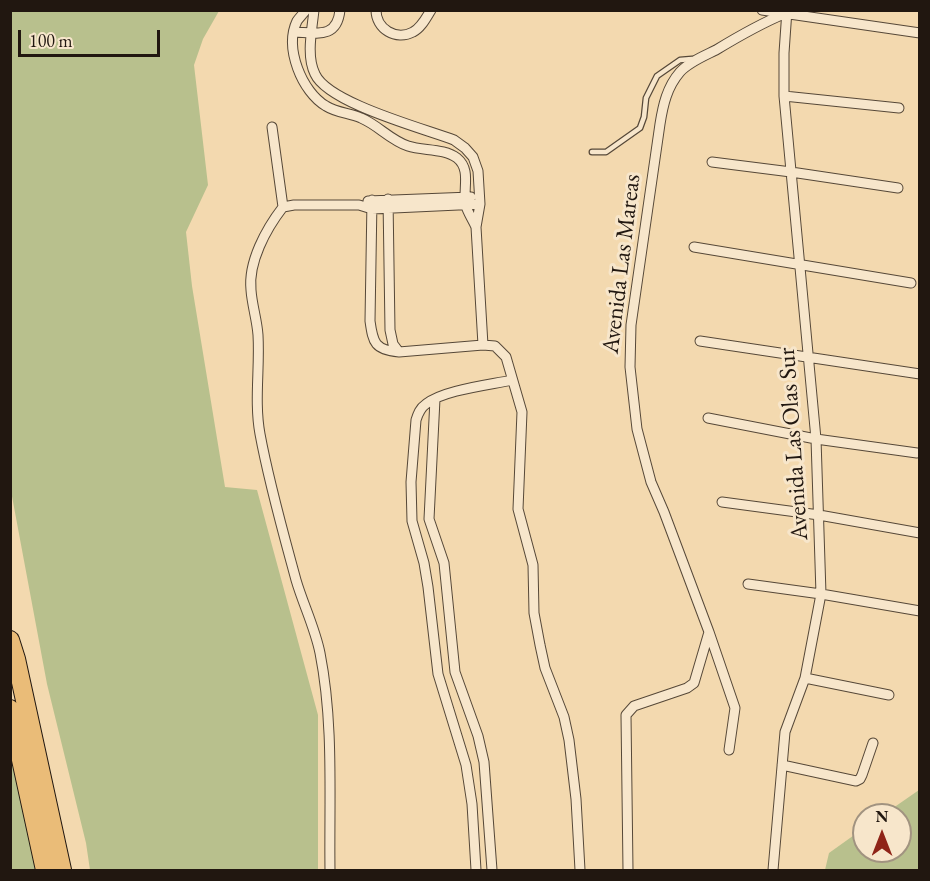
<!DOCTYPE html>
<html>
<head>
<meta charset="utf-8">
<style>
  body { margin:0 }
  #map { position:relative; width:930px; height:881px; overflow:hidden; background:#f3d9af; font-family:"EB Garamond",serif }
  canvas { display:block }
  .frame { position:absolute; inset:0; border:12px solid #211710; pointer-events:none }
  .north { position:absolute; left:852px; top:803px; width:60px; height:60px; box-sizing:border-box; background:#f7e6cb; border:2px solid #a19380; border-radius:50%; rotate:0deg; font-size:16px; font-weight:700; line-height:24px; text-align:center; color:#211710 }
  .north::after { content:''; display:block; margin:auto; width:21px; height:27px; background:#8f2418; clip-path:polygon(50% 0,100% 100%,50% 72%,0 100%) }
  .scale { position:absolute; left:18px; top:30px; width:142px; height:27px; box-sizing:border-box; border:3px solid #211710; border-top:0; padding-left:8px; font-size:18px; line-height:21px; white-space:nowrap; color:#211710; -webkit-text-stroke:4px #f7e6cb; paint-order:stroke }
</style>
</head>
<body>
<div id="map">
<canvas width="930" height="881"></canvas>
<div class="frame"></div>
<div class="north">N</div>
<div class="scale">100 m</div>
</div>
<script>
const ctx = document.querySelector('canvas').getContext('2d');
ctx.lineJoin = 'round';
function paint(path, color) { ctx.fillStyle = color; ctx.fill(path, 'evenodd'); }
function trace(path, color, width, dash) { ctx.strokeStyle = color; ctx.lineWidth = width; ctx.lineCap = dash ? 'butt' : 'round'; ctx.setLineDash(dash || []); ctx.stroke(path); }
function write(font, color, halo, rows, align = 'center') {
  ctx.font = font + ' "EB Garamond",serif'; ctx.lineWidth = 6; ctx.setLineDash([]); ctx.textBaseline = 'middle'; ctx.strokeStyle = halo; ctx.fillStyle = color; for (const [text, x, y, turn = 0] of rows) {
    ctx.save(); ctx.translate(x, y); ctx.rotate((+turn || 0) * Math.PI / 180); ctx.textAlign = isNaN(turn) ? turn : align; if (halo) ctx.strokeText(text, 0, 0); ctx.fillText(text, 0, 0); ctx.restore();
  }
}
paint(new Path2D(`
  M10,11H219L203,39L194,65L208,185L186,232L192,286L225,487L257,490L318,715V870H90L86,843L47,684L11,491Z
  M10,694L40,811L53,870H11Z
  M919,790V870H825L829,853L864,828V851H900V815H883Z`), '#b8c08d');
const lane = new Path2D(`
  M592,152H606L640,128L644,117L646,98L657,76L680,60L692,59`);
const street = new Path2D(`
  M306,10C303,14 299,18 297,21C284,48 302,92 326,106C337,113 350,113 361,118C378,125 390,140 408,146C423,151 444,148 457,158C472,170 462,190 466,206C468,213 473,220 476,227
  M314,10C312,30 306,56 315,74C328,103 422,128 454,140L465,148L473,157L478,171L480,204L476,227L483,345
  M376,10C376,29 396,41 413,32C421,28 426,18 431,10
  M762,10L920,33
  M294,32C317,33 337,39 340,10
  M784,96L899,108
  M272,127L283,207
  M712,162L791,172L898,188
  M388,199L390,330L393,344L399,352
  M372,200L370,321C373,343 375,350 399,352L483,345L495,346L506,357L522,412L518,509L533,565L534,613L540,645L545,668L564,717L569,740L576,799L580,870
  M368,201L471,197
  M694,247L911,283
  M700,341L920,374
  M435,399L429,519L444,563L455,672L478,736L484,762L492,870
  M708,418L816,439L917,453
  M722,502L819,515L920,533
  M748,584L821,594L920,611
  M805,678L889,695
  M729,750L735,708L709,632L664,512L651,482L637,429L630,367L631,325L660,124C663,105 667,87 680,72C689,62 704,56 716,50C739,36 762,23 786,13
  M782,765L856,781L860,779L862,775L873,743
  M330,870C329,799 334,724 320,653C315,628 303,604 296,580C283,532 269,483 260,434C254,401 260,368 258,335C257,320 252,305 251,290C248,262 266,229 283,207L294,205H359L372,209L480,204
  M476,870L472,804L466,765L438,674L428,587L424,563L412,521L411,482L416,420C418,414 420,408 426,404C443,390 489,385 512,380
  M628,870L626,715L634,706L687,688L694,683L709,632
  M773,870L785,732L805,678L821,594L816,439L784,96V53L787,10`);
const highway = new Path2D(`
  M10,640L16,659L62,870
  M10,709L45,870`);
trace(lane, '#564838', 7);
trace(street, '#564838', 11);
trace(highway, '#211710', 20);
trace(lane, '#f7e6cb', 4.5);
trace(street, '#f7e6cb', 9);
trace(highway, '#eabc78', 18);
write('24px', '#211710', '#f7e6cb', [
  ["Avenida Las Mareas",622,264,-83],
  ["Avenida Las Olas Sur",794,444,-94]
]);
</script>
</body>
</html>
